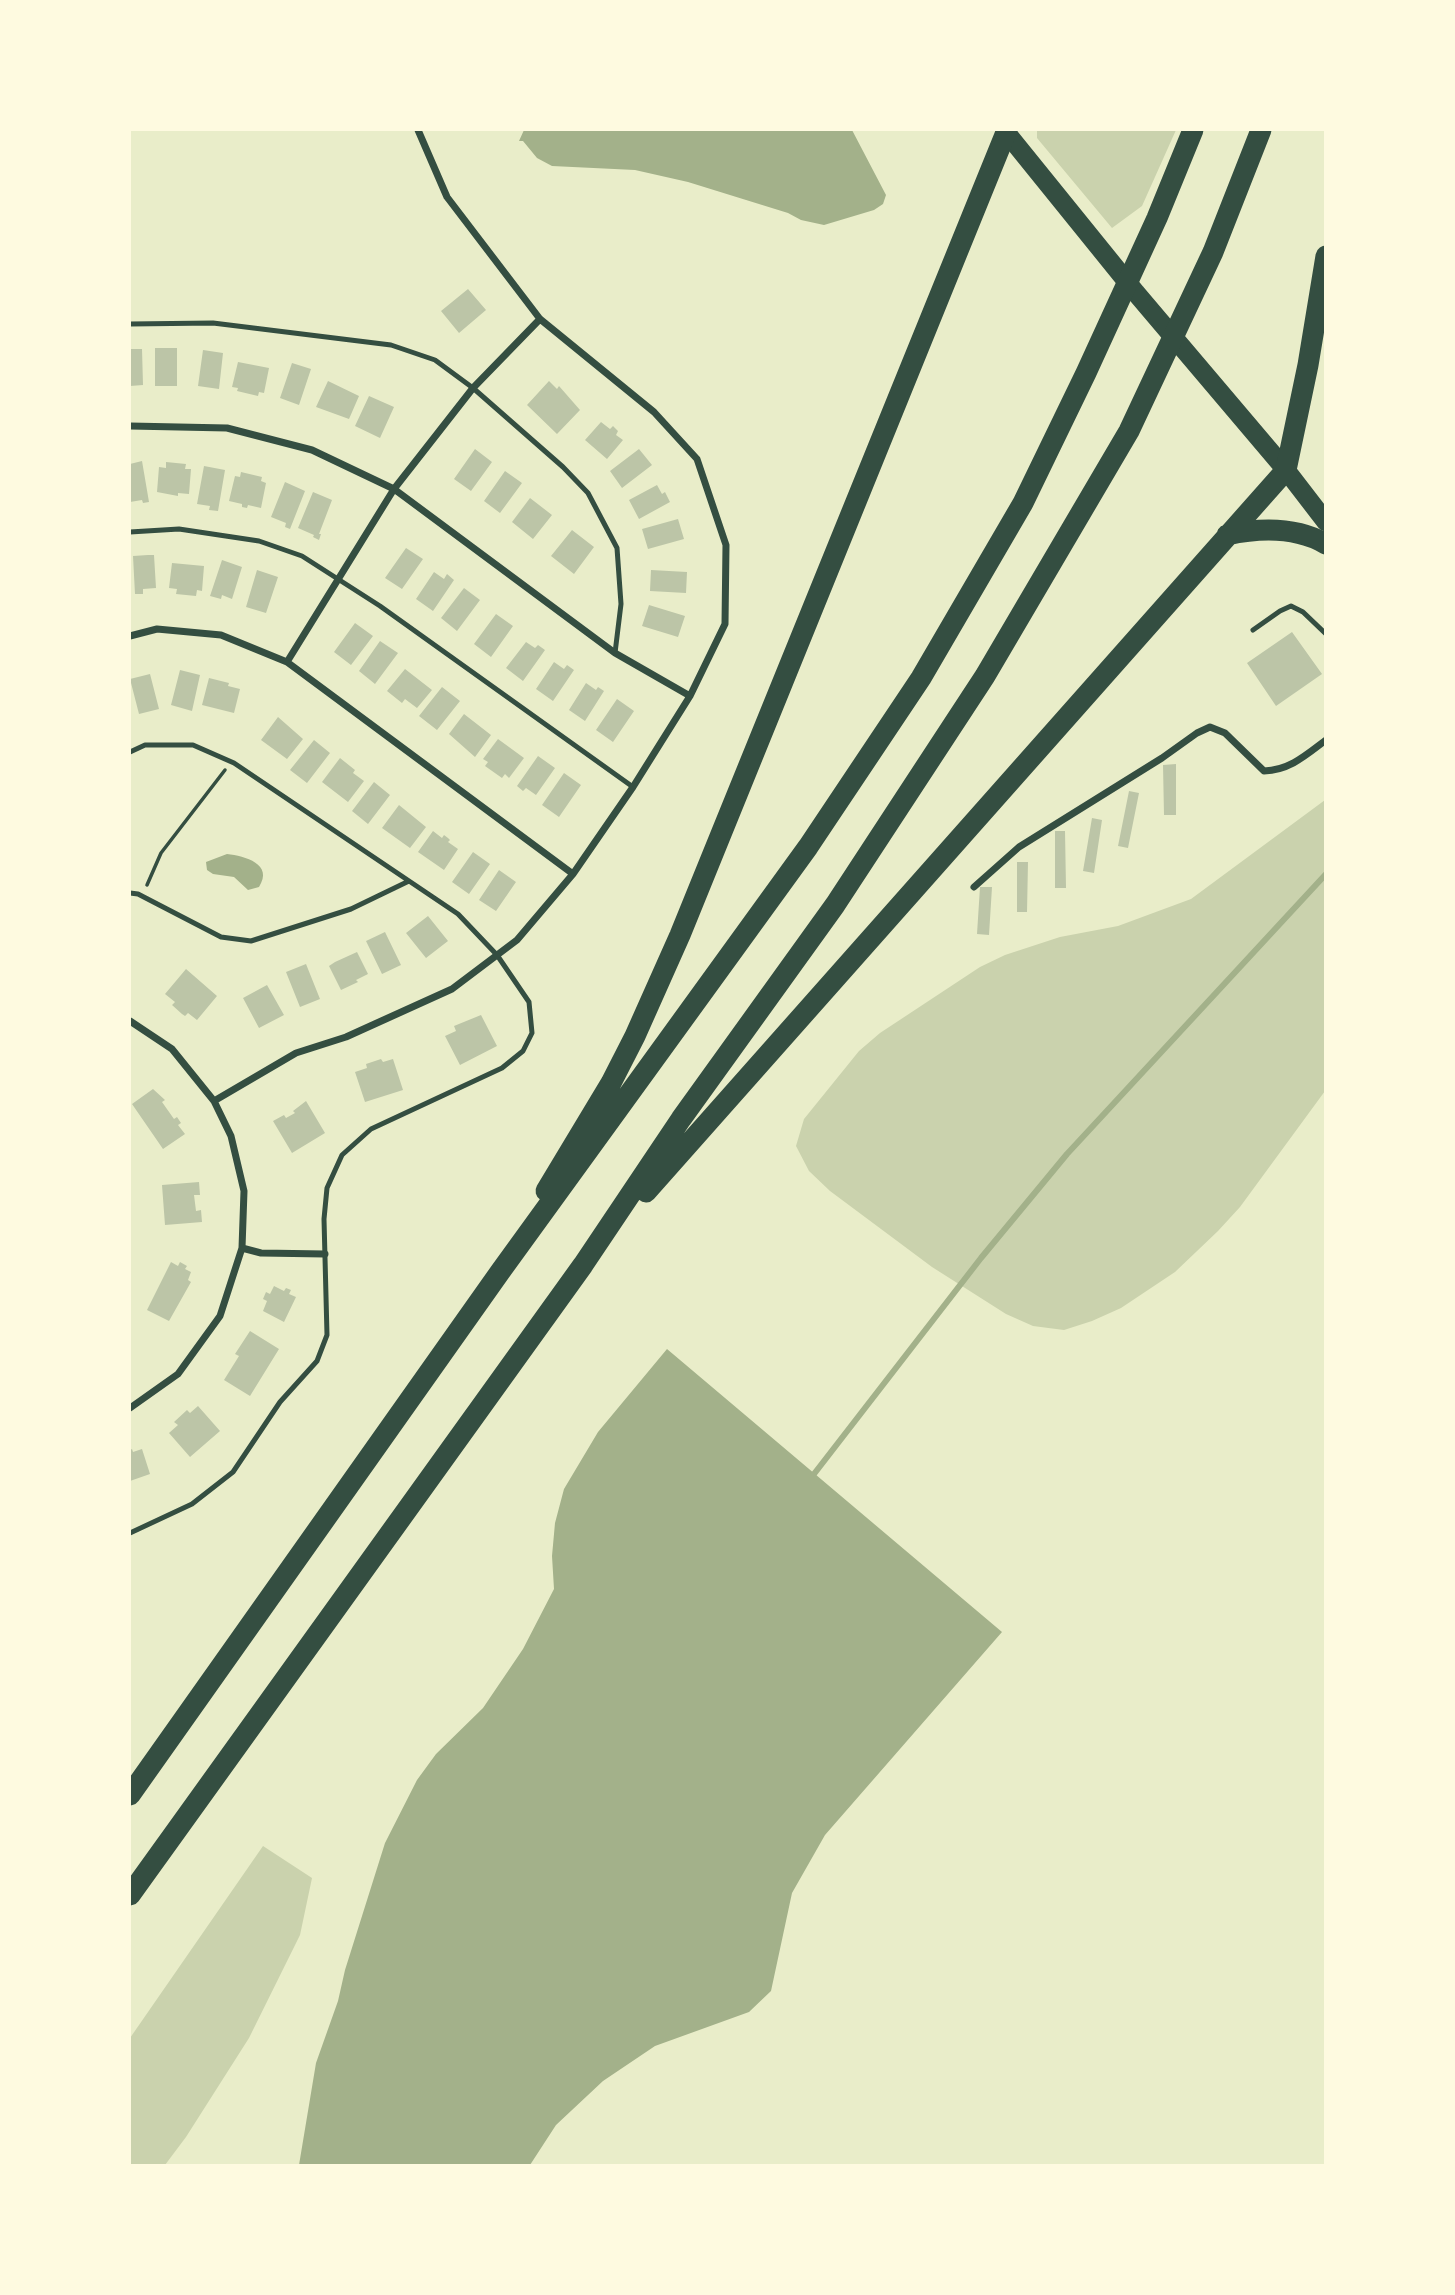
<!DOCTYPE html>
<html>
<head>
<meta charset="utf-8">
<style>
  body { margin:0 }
  #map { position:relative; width:1455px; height:2295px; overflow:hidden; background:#e9edc9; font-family:"Playfair Display",serif }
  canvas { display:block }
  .frame { position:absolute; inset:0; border:131px solid #fefae0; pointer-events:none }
</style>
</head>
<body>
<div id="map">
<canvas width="1455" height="2295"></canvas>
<div class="frame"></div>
</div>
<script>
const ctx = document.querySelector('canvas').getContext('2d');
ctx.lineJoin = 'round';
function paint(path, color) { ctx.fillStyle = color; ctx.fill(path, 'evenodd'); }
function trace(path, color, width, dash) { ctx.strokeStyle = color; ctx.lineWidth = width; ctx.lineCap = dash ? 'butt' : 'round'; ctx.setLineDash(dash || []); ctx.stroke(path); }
paint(new Path2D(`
  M1037,130H1176L1142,206L1112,228L1037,138Z
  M1325,800V1091L1240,1207L1218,1231L1175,1272L1121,1308L1092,1321L1064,1330L1033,1326L1006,1314L932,1267L830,1191L809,1171L796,1146L804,1119L859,1051L880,1033L980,967L1005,955L1060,937L1118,926L1191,899Z
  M263,1846L312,1878L300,1935L249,2038L186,2137L165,2165H130V2038Z`), '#cad2ad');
paint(new Path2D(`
  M524,130H852L886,195L883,204L874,210L824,225L801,220L788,213L688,182L635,170L552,166L537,158L523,141H519Z
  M227,854C245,856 274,864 259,887L248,890L234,877L213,874L207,870L206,862Z
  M667,1349L1002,1632L825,1835L792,1893L771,1991L749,2012L655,2046L603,2081L556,2125L530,2165H299L316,2063L338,2001L345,1970L385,1843L417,1780L436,1754L483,1708L523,1649L554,1589L552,1556L555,1523L564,1489L598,1432Z`), '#a3b18a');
trace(new Path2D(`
  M814,1474L981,1258L1067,1154L1326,874`), '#a3b18a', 6);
paint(new Path2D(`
  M468,289L486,310L459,333L441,311Z
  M155,348H177V386H155Z
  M130,349H142L143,385L130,386Z
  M203,350L223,353L219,389L198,386Z
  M238,362L269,368L264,393L259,392L258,396L237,391L238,388L232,387Z
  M292,363L311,369L299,405L280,398Z
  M328,381L359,396L349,419L316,407Z
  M549,381L557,389L559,386L580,410L557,434L527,405Z
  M369,396L394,407L380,438L355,426Z
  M601,422L610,429L613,426L618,431L616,435L623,440L607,459L585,440Z
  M475,449L492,462L471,491L454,479Z
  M639,449L652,465L622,488L610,471Z
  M142,461L149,502L143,503L142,500L130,502V464Z
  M166,462L186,464L185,469H191L189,494L178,493V496L157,492L159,467L166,468Z
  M204,466L225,470L218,511L209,510L210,506L197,504Z
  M505,471L522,483L500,513L484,501Z
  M241,472L262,477L261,481L266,483L261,508L248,505L247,508L242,507V504L229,501L235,476L240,477Z
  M285,482L305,491L290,529L285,527L286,523L271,517Z
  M657,485L662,494L665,492L670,502L639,519L629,500Z
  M313,492L332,500L319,534H321L319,540L313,537L314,535L298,528Z
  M530,498L552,515L533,539L512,522Z
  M678,519L684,539L648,549L642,529Z
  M572,530L594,547L574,574L551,556Z
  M406,548L423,559L402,589L385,578Z
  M148,555H154L156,588L143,589V594H135L133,556Z
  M222,560L242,567L232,599L222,595L221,599L210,596Z
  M172,563L204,566L202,591L197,590L196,596L176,594L177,589L169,588Z
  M257,570L278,577L266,613L246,607Z
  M651,570L687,572L686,593L650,591Z
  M434,572L444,579L447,574L454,580L433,611L416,599Z
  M464,588L480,600L457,631L441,618Z
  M649,605L685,616L678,637L642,626Z
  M496,614L513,626L491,657L474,644Z
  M355,623L373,636L351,665L334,652Z
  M1292,632L1322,674L1276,706L1247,663Z
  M380,641L398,653L375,684L359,671Z
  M526,642L535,648L538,645L545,650L523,681L506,668Z
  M554,662L564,669L567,665L574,670L553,701L536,689Z
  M405,669L432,690L417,708L405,699L402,703L387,691Z
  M180,670L200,675L192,711L171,705Z
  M150,674L159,709L139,714L130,679Z
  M209,678L229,683L228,686L240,689L234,713L202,705Z
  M586,683L596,690L598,687L604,691L585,721L569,710Z
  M442,687L460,701L437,730L419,716Z
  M617,699L634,711L613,742L596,730Z
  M464,714L491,735L475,757L449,734Z
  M278,717L303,739L287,759L261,740Z
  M498,739L524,758L509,778L505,774L502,778L485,766L488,762L483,759Z
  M314,740L330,753L307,783L290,770Z
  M538,756L555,768L536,795L526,788L523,791L517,786Z
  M340,758L355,770L353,773L364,781L348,802L322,782Z
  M1176,764V815H1164L1163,765Z
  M564,773L581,785L559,817L542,805Z
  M374,782L390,795L368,824L352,811Z
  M1129,791L1139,793L1128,848L1118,846Z
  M399,805L426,827L410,848L382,828Z
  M1092,818L1102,820L1094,873L1083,871Z
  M433,831L442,838L444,835L448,838L450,840L448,842L458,849L444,870L418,852Z
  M1055,831H1065L1066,888H1055Z
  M473,852L490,864L469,894L452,882Z
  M1017,862H1028L1027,912H1017Z
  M499,870L516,882L496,911L479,900Z
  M980,887H992L989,935L977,934Z
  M428,916L448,941L426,958L406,933Z
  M385,932L401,965L382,974L366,941Z
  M357,952L368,974L356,980L358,982L341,990L329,966L335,962Z
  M306,964L320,999L300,1007L286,972Z
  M186,969L217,996L197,1020L188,1013L185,1016L182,1014L172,1005L175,1002L165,994Z
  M267,985L284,1015L259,1028L243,998Z
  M481,1015L497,1046L460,1065L445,1036L456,1031L454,1026Z
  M381,1059L383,1062L393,1059L403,1090L365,1102L355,1072L367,1068L366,1064Z
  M153,1089L165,1100L162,1102L174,1119L177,1117L181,1123L178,1125L185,1134L163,1149L132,1104Z
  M306,1101L325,1133L292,1153L273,1121L284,1115L286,1118L295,1113L293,1111Z
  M199,1182L200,1195H194L196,1211L201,1210L202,1222L165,1225L162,1185Z
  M171,1262L178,1266L180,1262L187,1266L185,1269L191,1272L188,1280L191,1282L169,1321L147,1310Z
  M274,1286L284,1291L286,1288L291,1290L289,1294L296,1297L284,1322L263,1311L267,1301L263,1299L266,1292L270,1294Z
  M250,1331L279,1349L250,1396L224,1380L239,1356L235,1354Z
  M198,1406L220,1431L190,1457L169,1433L178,1425L174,1422L187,1410L190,1413Z
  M132,1449L133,1452L142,1449L150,1474L130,1481V1450Z`), '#bcc5a7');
trace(new Path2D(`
  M147,885L161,853L225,770`), '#344e41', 3.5);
trace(new Path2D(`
  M130,324L213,323L391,345L435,360L473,388L563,467L588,493L617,548L621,604L615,653
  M130,532L179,529L259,541L302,556L380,606L633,787
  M1253,630L1280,611L1291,606L1303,612L1326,634
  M130,752L145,745H193L234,763L458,914L497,955L529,1002L532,1033L523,1051L502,1068L371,1129L342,1155L327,1188L324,1219L327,1335L317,1361L280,1402L233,1472L192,1504L130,1533
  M130,893L138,894L221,937L251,941L351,909L409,881`), '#344e41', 5);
trace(new Path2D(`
  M130,426L227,428L312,450L394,489L615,653L690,696
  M130,636L157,629L221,635L287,662L573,874
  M287,662L394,489L473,388L540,319
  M974,887L1019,847L1162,758L1197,733L1210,727L1225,733L1264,771C1290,770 1306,755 1326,740
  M130,1021L172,1049L214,1101L231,1136L244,1191L242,1248L220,1316L178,1374L130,1408
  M214,1101L296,1053L346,1037L452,989L517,940L573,874L633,787L690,696L725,624L726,545L697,459L654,412L540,319L447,197L418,130
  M242,1248L261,1253L325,1254`), '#344e41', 7);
trace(new Path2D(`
  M1005,131L1136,293L1286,470L1326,522`), '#344e41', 19);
trace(new Path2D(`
  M1227,535C1259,528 1296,527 1326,544
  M546,1191L611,1083L635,1036L680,935L1007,130
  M646,1192L1286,470L1308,365L1326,256
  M130,1795L500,1272L808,847L921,678L1023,503L1086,373L1157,218L1193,130
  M130,1895L583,1265L681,1119L835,905L985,676L1129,431L1213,252L1261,130`), '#344e41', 21);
</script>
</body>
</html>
